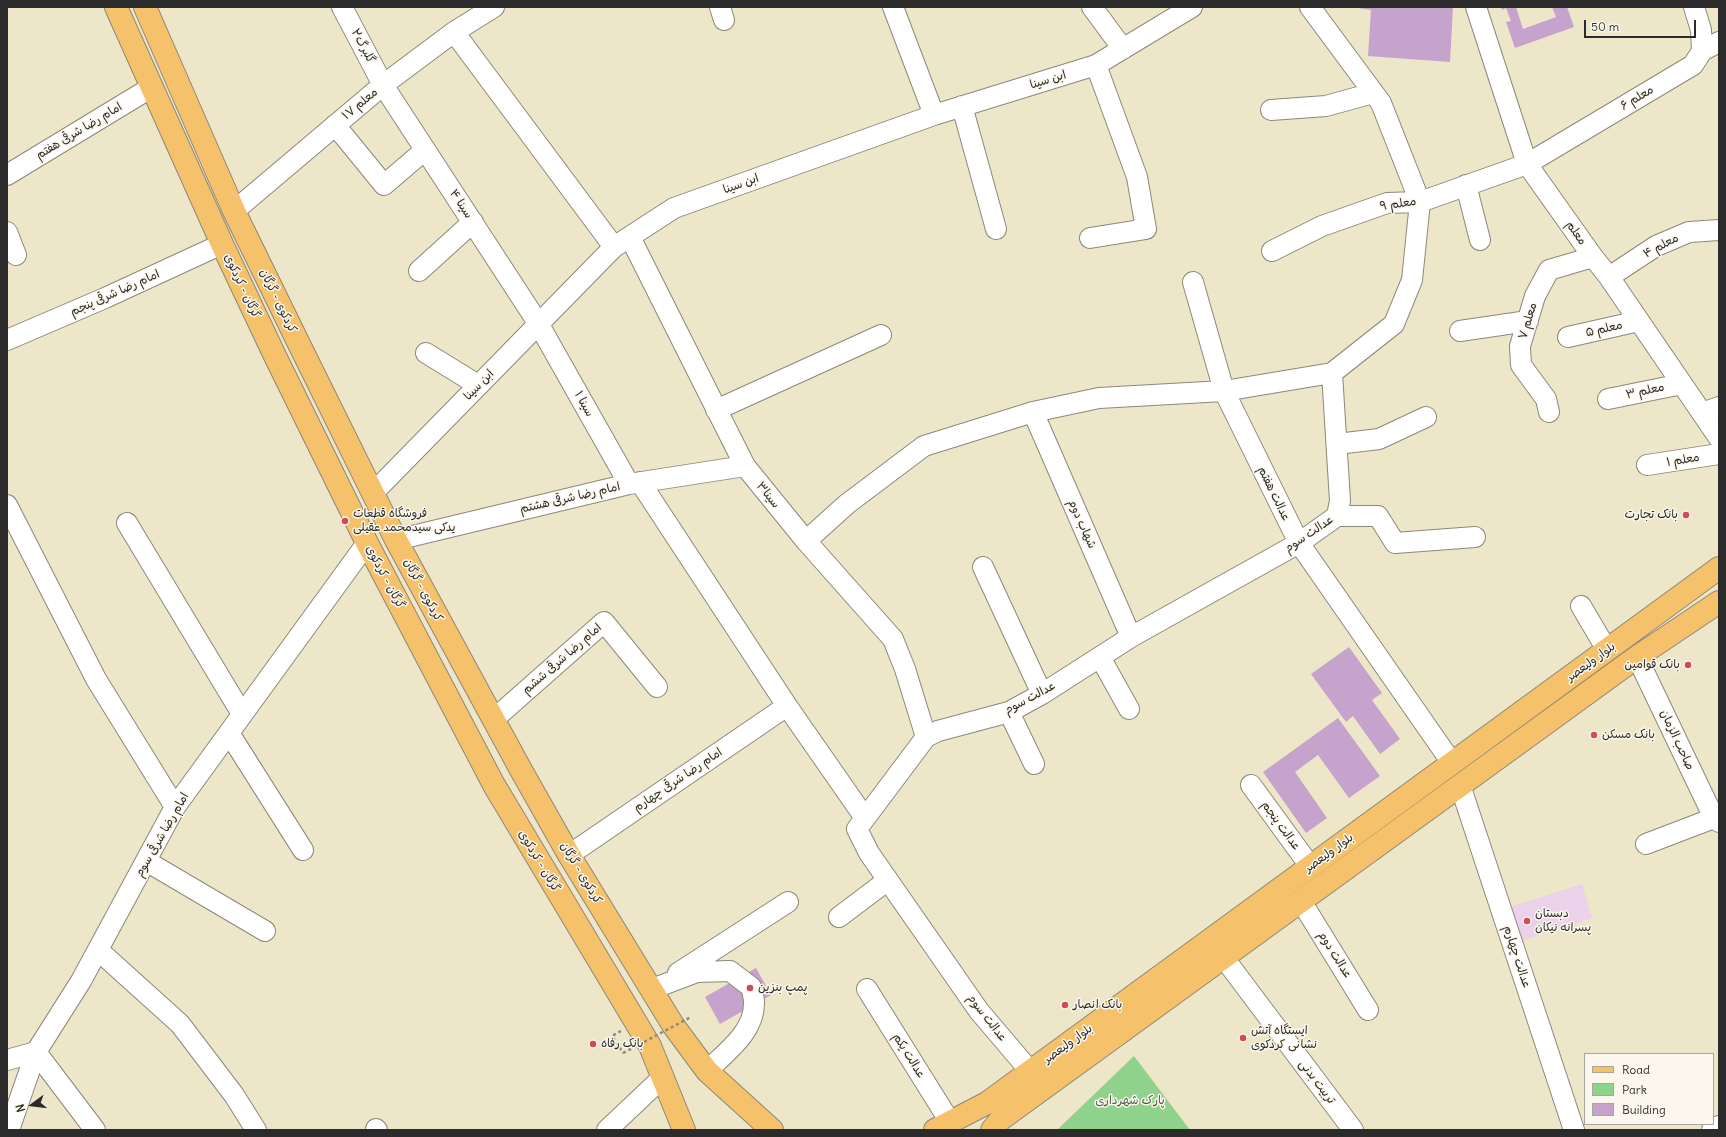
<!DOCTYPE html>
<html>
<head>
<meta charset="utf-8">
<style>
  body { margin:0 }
  #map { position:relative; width:1726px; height:1137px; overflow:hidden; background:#ede6c8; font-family:Delius,sans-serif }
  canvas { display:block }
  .frame { position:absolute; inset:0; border:8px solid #2b2b2b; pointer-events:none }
  .legend { position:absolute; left:1584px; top:1053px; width:130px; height:72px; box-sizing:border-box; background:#fbf7ec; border:1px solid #a8a59f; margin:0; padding:5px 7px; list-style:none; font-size:12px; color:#2b2b2b }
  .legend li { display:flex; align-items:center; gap:8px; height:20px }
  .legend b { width:20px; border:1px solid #a8a59f }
  .north { position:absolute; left:12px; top:1085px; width:40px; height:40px; -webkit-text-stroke:3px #fbf7ec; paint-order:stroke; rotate:255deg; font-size:11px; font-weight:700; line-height:16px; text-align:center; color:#2b2b2b }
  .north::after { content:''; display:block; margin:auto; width:14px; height:18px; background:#2b2b2b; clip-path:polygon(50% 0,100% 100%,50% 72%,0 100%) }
  .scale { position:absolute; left:1584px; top:20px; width:112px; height:18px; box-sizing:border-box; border:2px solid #2b2b2b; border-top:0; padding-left:5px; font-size:12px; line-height:14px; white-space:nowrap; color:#2b2b2b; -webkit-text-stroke:3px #fbf7ec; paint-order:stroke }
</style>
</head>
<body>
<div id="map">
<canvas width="1726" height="1137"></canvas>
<div class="frame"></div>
<ul class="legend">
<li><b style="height:5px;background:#f5c16b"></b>Road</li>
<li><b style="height:11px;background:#8fd28b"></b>Park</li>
<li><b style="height:11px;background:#c5a3cd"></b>Building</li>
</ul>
<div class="north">N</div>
<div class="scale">50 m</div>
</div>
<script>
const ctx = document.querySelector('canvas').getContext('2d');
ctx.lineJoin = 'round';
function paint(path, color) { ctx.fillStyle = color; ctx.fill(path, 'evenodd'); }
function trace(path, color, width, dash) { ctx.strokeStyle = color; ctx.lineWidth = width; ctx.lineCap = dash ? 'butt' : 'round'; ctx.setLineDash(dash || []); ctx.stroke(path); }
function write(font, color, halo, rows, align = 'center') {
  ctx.font = font + ' Delius,"Playpen Sans Arabic",sans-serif'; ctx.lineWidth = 3; ctx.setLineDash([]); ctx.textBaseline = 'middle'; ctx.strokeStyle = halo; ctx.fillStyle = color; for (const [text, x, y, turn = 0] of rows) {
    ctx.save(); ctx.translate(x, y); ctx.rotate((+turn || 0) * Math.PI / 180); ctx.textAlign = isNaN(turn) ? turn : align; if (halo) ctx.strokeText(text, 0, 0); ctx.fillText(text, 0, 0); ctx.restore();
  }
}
paint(new Path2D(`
  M1582,884L1592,918L1521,941L1510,907Z`), '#ecd1ea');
paint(new Path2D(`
  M1134,1056L1190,1130H1057Z`), '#8fd28b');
paint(new Path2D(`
  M1351,7H1453L1450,62L1368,56L1371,10Z
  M1501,7H1516L1523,29L1556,17L1552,7H1567L1574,27L1515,48L1506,22L1511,21L1506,8L1502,10Z
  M1349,647L1382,693L1372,700L1400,739L1380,754L1353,716L1346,722L1311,674Z
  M1338,718L1380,776L1349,798L1318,755L1295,772L1327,818L1306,833L1263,772Z
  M756,968L771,995L720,1024L705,997Z`), '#c5a3cd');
const minor = new Path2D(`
  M342,7L383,85L538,323L629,484
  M720,7L724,20
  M893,7L934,115
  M1092,7L1123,49
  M1476,7L1527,164L1593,257L1609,277L1719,438
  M454,32L614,247
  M1702,51L1719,42
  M962,106L996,229
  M1271,110L1326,106L1373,93
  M335,125L384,185L425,150
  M7,175L152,87
  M1466,185L1480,240
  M234,211L383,85L454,32L494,7
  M7,232L16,255
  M630,237L745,466L806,541L893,639L905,669L926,737
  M1090,238L1146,229L1137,177L1096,65
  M1272,251L1322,226L1387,203L1420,202L1527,164L1693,65L1702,51L1701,30L1694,7
  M419,271L473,222
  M1609,277L1656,246L1689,232L1719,230
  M1193,282L1224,391L1299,543L1452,763
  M1460,331L1528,321
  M1568,337L1639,321
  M7,340L105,298L222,244
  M426,353L478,385
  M1608,399L1682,384
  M716,410L881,335
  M1033,412L1131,637
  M1549,412L1546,399L1521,365L1520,346L1535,296L1549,270L1593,257
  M1702,413L1719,407
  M1337,444L1379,439L1426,417
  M1647,465L1719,454
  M640,482L787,706L865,818
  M374,492L614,247L674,208L934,115L1096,65L1192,7
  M7,505L96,679L175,807
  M1337,516H1378L1395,543L1475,537
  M127,523L242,714
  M396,540L629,484L745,466
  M806,541L847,504L924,446L1033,412L1099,398L1224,391L1332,373L1394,324L1412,280L1420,202L1381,103L1310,7
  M983,567L1042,694
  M1581,606L1607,650
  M1100,657L1129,709
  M1637,657L1714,818L1719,822
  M1009,712L1034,764
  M493,720L604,622L657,687
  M229,733L303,850
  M1251,785L1310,866
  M1460,785L1574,1130
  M1646,844L1714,818
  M569,855L787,706
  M146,861L265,931
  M1301,901L1368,1010
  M839,917L888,880
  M98,950L180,1024L234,1095L256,1130
  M1224,958L1353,1130
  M678,973L788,902
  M652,989L697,972L730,971L751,987C752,991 754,997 754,1002C755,1032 726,1052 707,1071
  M867,989L950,1122
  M7,1060L36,1052L95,1130
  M1030,1071L979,1011L869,853L857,829L926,737L938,731L1009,712L1042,694L1131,637L1299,543L1337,516L1340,501L1332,373
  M376,1129L377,1130
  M9,1130L36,1052L81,981L175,807L367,543
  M607,1130L663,1077
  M1712,1130L1719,1126`);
const major = new Path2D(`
  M935,1130L987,1103L1719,568
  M992,1130L1001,1119L1637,657L1719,602`);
const highway = new Path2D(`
  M116,7L222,244L275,356L367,543L494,785L650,1046L684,1130
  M145,7L234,211L299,344L396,540L521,770L569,855L673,1025L707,1071L772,1130`);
trace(minor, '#8c887a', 22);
trace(major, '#8c887a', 24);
trace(highway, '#8c887a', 24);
trace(new Path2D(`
  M621,1031L612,1036L623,1053`), '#8c887a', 2.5, [3, 3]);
trace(minor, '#fff', 20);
trace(major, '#f5c16b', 22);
trace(highway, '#f5c16b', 22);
trace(new Path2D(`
  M623,1053L691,1017`), '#8c887a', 2.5, [3, 3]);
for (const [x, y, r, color] of [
  [1686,515,4,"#d1495b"],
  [345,521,4,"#d1495b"],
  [1688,665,4,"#d1495b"],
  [1594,735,4,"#d1495b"],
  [1527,921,4,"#d1495b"],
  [750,988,4,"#d1495b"],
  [1065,1005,4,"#d1495b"],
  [1243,1038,4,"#d1495b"],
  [593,1044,4,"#d1495b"]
]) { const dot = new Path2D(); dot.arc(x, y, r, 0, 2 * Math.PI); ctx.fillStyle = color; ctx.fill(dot); trace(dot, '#fbf7ec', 1.5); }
write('12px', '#2b2b2b', '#fbf7ec', [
  ["گلبرگ۲",363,46,62],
  ["ابن سینا",1048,80,-17],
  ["معلم ۶",1637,98,-31],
  ["معلم ۱۷",360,104,-40],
  ["امام رضا شرقی هفتم",79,131,-31],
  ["ابن سینا",741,184,-20],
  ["سینا ۴",461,204,57],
  ["معلم ۹",1398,204,-8],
  ["معلم",1576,233,55],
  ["معلم ۴",1661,246,-28],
  ["گرگان - کردکوی",242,286,65],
  ["امام رضا شرقی پنجم",115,293,-24],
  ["کردکوی - گرگان",278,301,64],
  ["معلم ۷",1528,321,-73],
  ["معلم ۵",1604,329,-13],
  ["ابن سینا",479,385,-46],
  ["معلم ۳",1645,391,-12],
  ["سینا ۱",584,404,61],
  ["معلم ۱",1683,460,-9],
  ["عدالت هفتم",1274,494,64],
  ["سینا۳",768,495,51],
  ["امام رضا شرقی هشتم",570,498,-13],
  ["شهاب دوم",1082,524,66],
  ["عدالت سوم",1309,534,-34],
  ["گرگان - کردکوی",385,577,62],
  ["کردکوی - گرگان",423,590,62],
  ["امام رضا شرقی ششم",562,659,-41],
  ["بلوار ولیعصر",1591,662,-36],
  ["عدالت سوم",1030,698,-28],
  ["صاحب الزمان",1677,740,65],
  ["امام رضا شرقی چهارم",678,780,-34],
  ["عدالت پنجم",1281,826,54],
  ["امام رضا شرقی سوم",162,835,-60],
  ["بلوار ولیعصر",1329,853,-36],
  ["گرگان - کردکوی",539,861,59],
  ["کردکوی - گرگان",581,873,59],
  ["عدالت دوم",1335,955,58],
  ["عدالت چهارم",1517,957,72],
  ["عدالت سوم",987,1018,52],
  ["بلوار ولیعصر",1068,1044,-36],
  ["عدالت یکم",909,1056,58],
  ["تربیت بدنی",1317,1082,53]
]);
write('12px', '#2b2b2b', '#fbf7ec', [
  ["فروشگاه قطعات",353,514],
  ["یدکی سیدمحمد عقیلی",353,528],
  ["بانک تجارت",1678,515,"right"],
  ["بانک قوامین",1680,665,"right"],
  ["بانک مسکن",1602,735],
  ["دبستان",1535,914],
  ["پسرانه نیکان",1535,928],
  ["پمپ بنزین",758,988],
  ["بانک انصار",1073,1005],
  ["ایستگاه آتش",1251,1031],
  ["نشانی کردکوی",1251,1045],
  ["بانک رفاه",601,1044]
], 'left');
write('12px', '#495d48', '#fbf7ec', [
  ["پارک شهرداری",1130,1101]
]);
</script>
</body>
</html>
